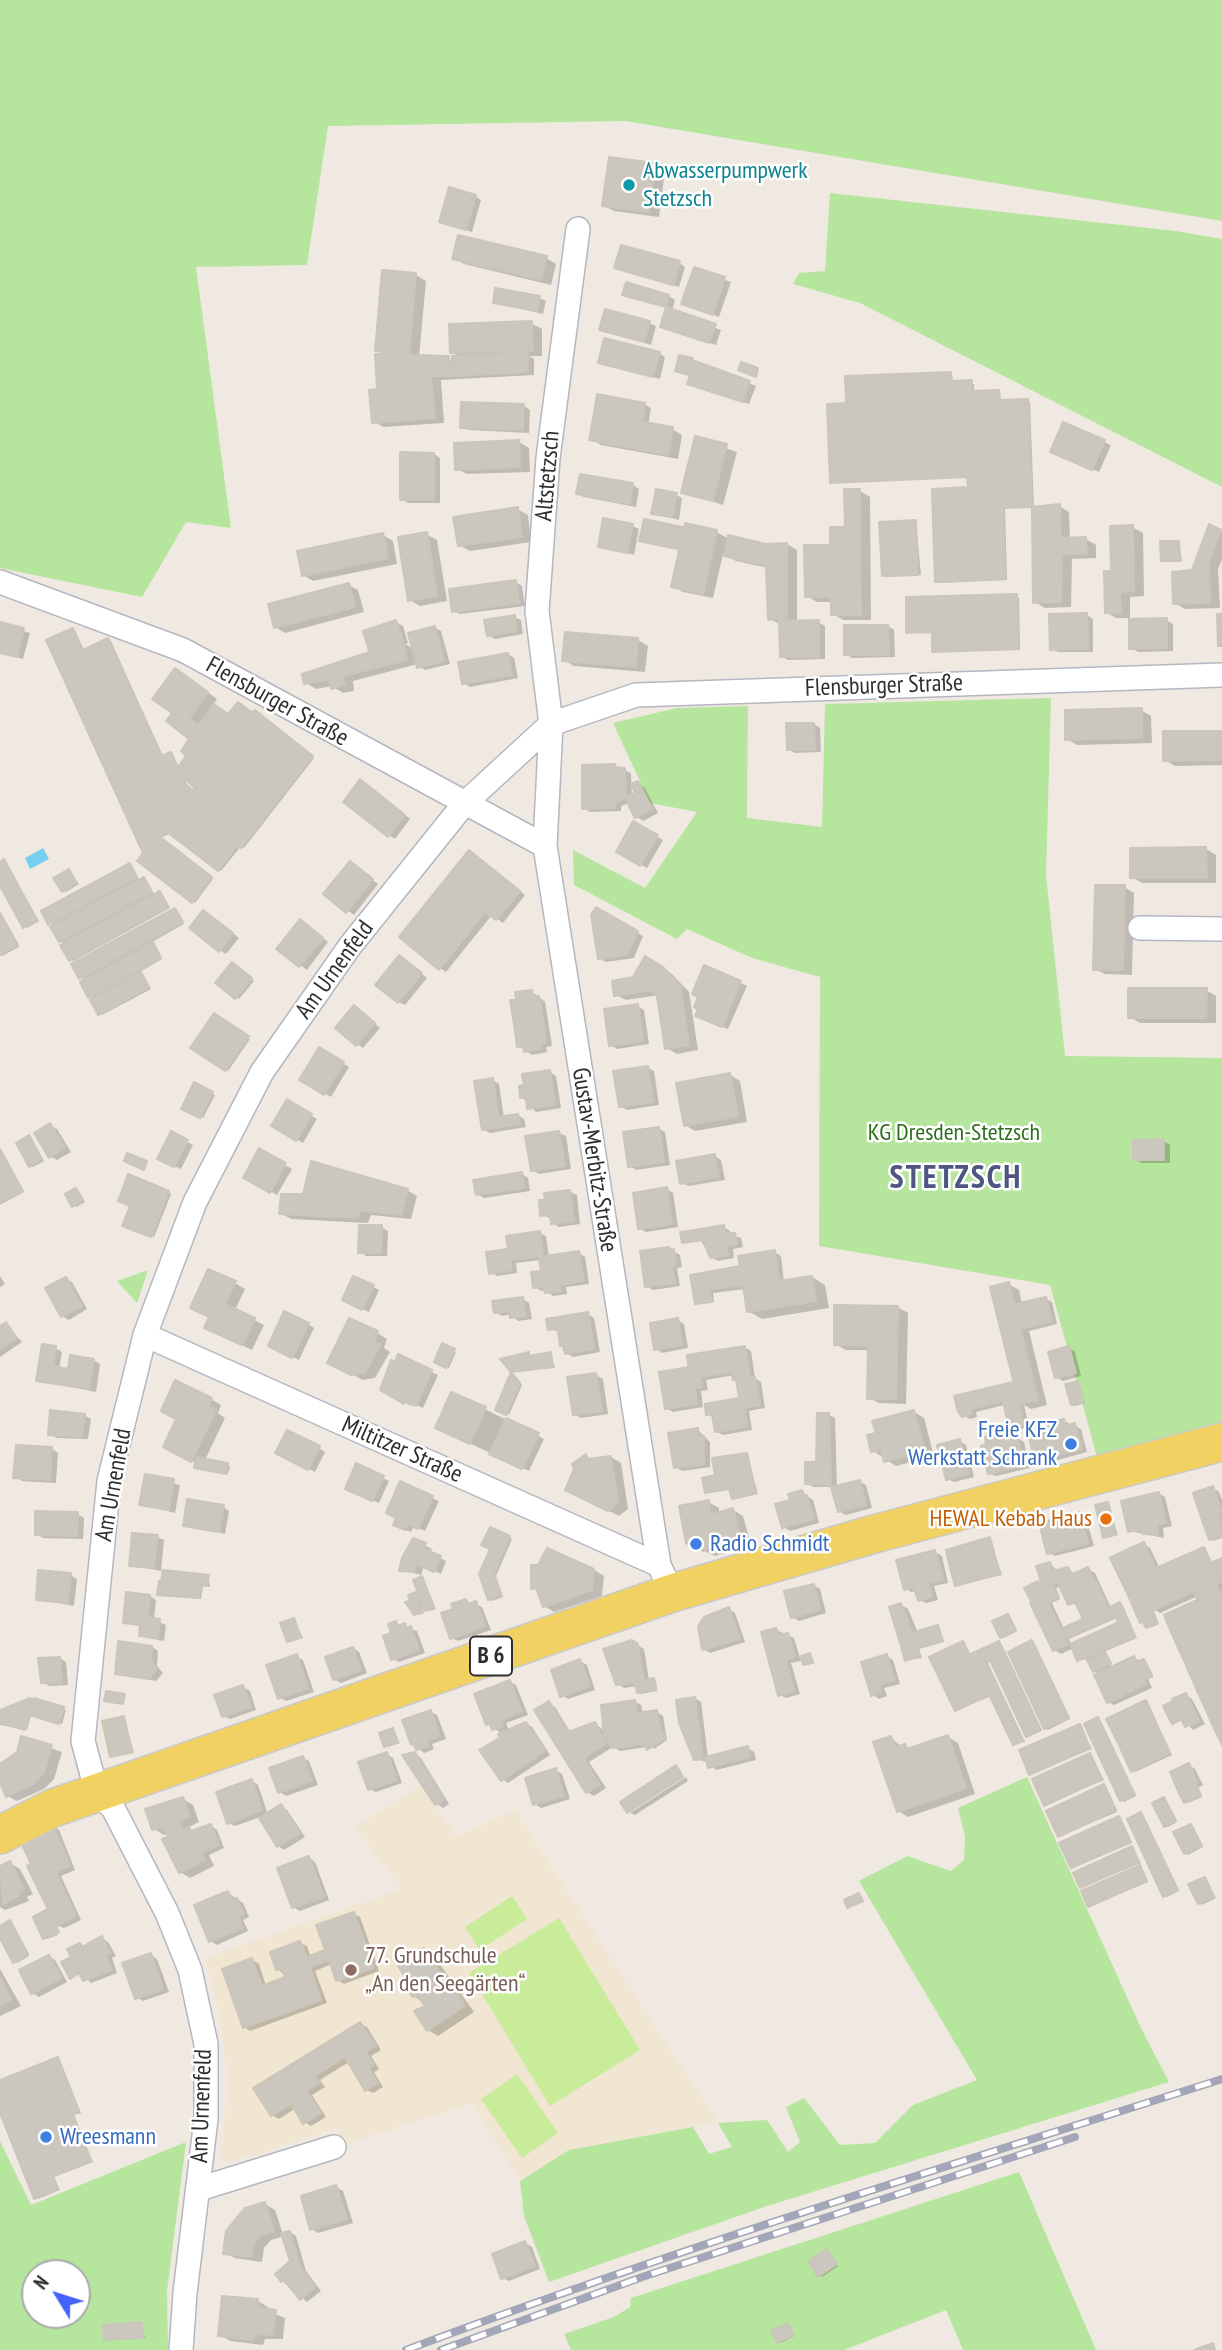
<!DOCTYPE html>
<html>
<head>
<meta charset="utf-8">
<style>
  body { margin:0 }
  #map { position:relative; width:1222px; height:2350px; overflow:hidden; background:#efe9e1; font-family:"PT Sans Narrow",sans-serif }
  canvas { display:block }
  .north { position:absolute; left:21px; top:2259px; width:70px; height:70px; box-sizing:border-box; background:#fff; border:2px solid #ababab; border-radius:50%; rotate:308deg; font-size:19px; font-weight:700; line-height:28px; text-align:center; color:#2e2e2e }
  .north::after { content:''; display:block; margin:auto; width:24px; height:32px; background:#4264fb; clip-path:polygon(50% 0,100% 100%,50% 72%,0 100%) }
</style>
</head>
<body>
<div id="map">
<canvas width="1222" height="2350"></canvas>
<div class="north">N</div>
</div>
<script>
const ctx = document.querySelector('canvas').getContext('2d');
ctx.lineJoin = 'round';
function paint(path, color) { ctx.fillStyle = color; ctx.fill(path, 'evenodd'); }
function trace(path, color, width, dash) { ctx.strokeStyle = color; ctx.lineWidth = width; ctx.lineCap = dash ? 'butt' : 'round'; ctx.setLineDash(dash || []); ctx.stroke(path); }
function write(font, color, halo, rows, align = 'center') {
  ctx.font = font + ' "PT Sans Narrow",sans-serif'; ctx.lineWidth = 5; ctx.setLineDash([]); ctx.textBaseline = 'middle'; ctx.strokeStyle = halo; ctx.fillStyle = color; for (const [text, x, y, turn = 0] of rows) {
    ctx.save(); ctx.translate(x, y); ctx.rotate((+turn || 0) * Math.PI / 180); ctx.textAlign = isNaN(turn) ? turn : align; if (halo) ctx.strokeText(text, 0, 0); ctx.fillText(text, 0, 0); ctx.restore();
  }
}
paint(new Path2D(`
  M421,1785L456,1836L515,1811L718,2122L569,2150L520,2181L472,2103L344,2145L337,2128L228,2163L221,2155L228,2082L219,2011L205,1958L402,1889L355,1827Z`), '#f0e6d1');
paint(new Path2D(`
  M0,0H1222V221L625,121L328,126L307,265L196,267L231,528L186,522L142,597L0,568Z
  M830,193L1176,231L1222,239V487L860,303L793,284L799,273L825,271Z
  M1051,698L1046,875L1065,1056L1222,1058V1422L1097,1457L1050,1285L819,1246L820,977L752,958L687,929L677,939L574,885L573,850L645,888L697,812L650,803L613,723L677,708L748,706L747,818L822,827L825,704Z
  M148,1270L137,1303L117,1281Z
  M1027,1777L1141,2028L1169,2082L767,2206L549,2282L524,2216L520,2181L569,2150L693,2127L709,2154L732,2147L718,2123L767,2120L788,2152L800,2142L786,2107L804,2098L840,2145L875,2143L913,2105L977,2080L859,1881L907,1856L951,1871L964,1860L965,1836L958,1808Z
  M0,2141L31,2205L186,2142L167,2291L168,2350H0ZM35,2273H77V2315H35Z
  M1019,2172L1096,2350H963L946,2310L844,2350H571L564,2334L614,2317L630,2307L631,2298Z`), '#b6e59e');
paint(new Path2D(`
  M512,1896L527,1919L480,1950L465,1927Z
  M559,1918L640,2050L550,2106L469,1973Z
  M517,2074L558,2133L522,2158L481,2099Z`), '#c9ec9a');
paint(new Path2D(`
  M43,848L49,859L30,869L25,858Z`), '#75cff0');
paint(new Path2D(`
  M610,159L655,165L665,170L659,217L614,211L604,206Z
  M475,196L481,200L472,232L441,222Z
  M454,258H546L556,264L551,285L464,264Z
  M679,263L685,267L679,287L616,267Z
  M695,269L731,282L719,317L683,303Z
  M416,275L426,281L419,357L454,361L461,358L451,352L531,323L542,329V356H529L534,359V375L441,380L444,423L384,427L374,422L386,356L377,350Z
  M624,294L669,296L675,300L672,311L721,330L716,345L668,330L667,308Z
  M539,298L546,301L543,314L495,303Z
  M649,323L656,326L651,345L601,329Z
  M659,353L665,357L660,379L600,363Z
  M692,360L756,386L749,404L689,384L692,375L679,372Z
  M951,374L954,383L974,384V393L999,392L1002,402H1030L1034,508L1059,506L1069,512L1070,539H1086L1096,545V558L1072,559L1071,607L1045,608L1035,602L1034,507L1005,508L1007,580L940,583L937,581L969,489V477L832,481L848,405Z
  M644,404L651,408L648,425L672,429L682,435L678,459L601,445L591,439Z
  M524,406L530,410L529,433L468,430L462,427Z
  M1064,424L1111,445L1099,472L1058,455Z
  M696,438L737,452L723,505L683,492Z
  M519,442L529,448L530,472L467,474L457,469Z
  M434,454L440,458V503H408L402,499Z
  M581,476L633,485L639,489L636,507L584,497L578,494Z
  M860,491L870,497L871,620H843L833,614V602H817L807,596L832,547L846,529Z
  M676,495L682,498L679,520L653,513Z
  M517,509L528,515L531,542L470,551L459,545Z
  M916,522L921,575L886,577L883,575Z
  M633,526L639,529L634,555L599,546Z
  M1210,526L1222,532V559L1218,569L1220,608L1185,609L1175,603L1193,572Z
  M1132,527L1143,533L1144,596L1130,597V618H1116L1106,612L1112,573Z
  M681,528L716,532L729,539L765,545L787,544L797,550V622H818L825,626V659L788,660L781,656V625L770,619L768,568L736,561L723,554L713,598L683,592L673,586L686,549L641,540Z
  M426,534L437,540L447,601L420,606L410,600Z
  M383,535L393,541L397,564L313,581L303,575Z
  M1179,543L1182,561L1163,560Z
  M516,582L522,586L525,606L460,614L453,611Z
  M348,585L358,590L364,612L285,633L275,627Z
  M1017,596L1019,598L1020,650L937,652L933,632L908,631Z
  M1087,615L1093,619V652H1058L1052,649Z
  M514,617L521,620L523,634L495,639L488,635Z
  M1166,620L1173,624V651L1138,652L1131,648Z
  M396,622L403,626L408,643L405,644L415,650L435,628L441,631L450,664L425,670L418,664L353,681L354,691L343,693L332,686L316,689L306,683L375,652L371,649Z
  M0,624L30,633L23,659L0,653Z
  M888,626L894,630L895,657L852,658L846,654Z
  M73,630L85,651L111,641L163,757L173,755L179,768L188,755L191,738L175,713L185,676L217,699L213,705L229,715L239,704L257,714L314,758L244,848L241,846L221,871L171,833L160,838L213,879L195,903L145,854ZM183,776L197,787L193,792L188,787Z
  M638,640L648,646L645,672L574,666L564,660Z
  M508,654L514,658L518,678L470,687L464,683Z
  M1141,710L1151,716L1152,743L1077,745L1067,739Z
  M814,724L820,728L821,752L795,753L788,749Z
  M1222,733V765L1175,766L1165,760Z
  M614,766L631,773L632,796L637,793L638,783L644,787L658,813L643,821L637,817L629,803L621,806V811L590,812L584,808Z
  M367,785L410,819L395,839L389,835Z
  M634,824L663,840L647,868L618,852Z
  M1206,849L1216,855V883H1142L1132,877Z
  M476,856L525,895L503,923L492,915L446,972L440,968Z
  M4,861L39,921L27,928L0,883V864Z
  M130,865L140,881L146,880L155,896L163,895L170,908L73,961L70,960L66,944L60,941L55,926L50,923Z
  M357,867L378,884L354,915L326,894Z
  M69,871L79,884L66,892L63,890Z
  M1124,887L1134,893L1132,975L1105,974L1094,969Z
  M597,909L643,936L634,958L606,962L599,958Z
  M175,910L184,924L150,943L155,946L162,959L138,973L144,976L151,989L102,1015L99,1013L94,999L90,996L86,981L81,977Z
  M0,912L19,947L2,956L0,955Z
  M210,916L239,938L226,954L220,950Z
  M307,925L328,942L307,970L279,949Z
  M645,959L672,974L689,992L698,1050L677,1054L667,1048L659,995L626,1000L616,995L634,979Z
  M405,961L427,978L405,1005L399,1002Z
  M235,965L254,981L239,999L217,983Z
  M705,967L747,986L728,1029L703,1019Z
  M1206,990L1216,996V1023H1140L1130,1017Z
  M532,992L545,1002L552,1046L546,1047L547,1052L532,1055L518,1046Z
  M637,1006L644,1010L649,1044L617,1049L611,1045Z
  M361,1011L380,1028L363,1048L357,1044Z
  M215,1015L250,1039L228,1071L193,1047Z
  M319,1049L349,1067L331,1097L301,1079Z
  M648,1068L654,1071L659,1105L627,1110L620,1106Z
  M550,1072L556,1076L561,1108L536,1112L522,1097Z
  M730,1075L740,1081L747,1122L695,1131L685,1125Z
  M492,1080L499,1084L504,1118L518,1115L524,1119L526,1127L490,1133L483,1129Z
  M195,1085L215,1095L203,1118L183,1108Z
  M287,1102L317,1119L303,1143L273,1126Z
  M50,1125L57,1129L71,1152L57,1160L50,1156Z
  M659,1129L665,1132L670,1165L636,1170L630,1166Z
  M559,1133L566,1136L571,1169L539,1174L532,1170Z
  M171,1134L193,1145L181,1169L165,1162Z
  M29,1137L44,1161L33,1167L30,1166Z
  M1164,1141L1170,1145V1163H1141L1135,1159Z
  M0,1148L24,1192L0,1205Z
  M259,1151L292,1169L277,1195L245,1177Z
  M715,1156L721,1160L725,1180L688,1186L681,1182Z
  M522,1174L528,1178L530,1191L484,1198L477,1194Z
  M667,1189L673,1193L678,1227L646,1232L639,1228Z
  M76,1190L85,1202L76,1207L73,1205Z
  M407,1190L417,1196L411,1219L371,1215L368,1223L291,1219L281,1213Z
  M168,1192L171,1194L154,1237L127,1227Z
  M570,1192L577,1195L580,1224L559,1227L552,1223V1219L542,1215Z
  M381,1227L388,1231L387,1256H366L360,1252Z
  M723,1227L730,1231V1235L741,1238L743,1247L733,1249L734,1258L718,1261L711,1257L701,1241L683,1242Z
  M539,1233L546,1236L549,1257L579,1253L585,1257L589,1284L566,1287L567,1294L553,1296L546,1290L541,1291L535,1287L543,1272L541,1260L516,1263L517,1273L497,1276L491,1272L510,1251Z
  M669,1249L680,1255L682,1267L677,1268L680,1286L653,1290L647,1286Z
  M774,1252L781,1256L784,1282L812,1277L825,1285L829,1308L762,1319L748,1311L745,1289L713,1293L714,1302L696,1303L692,1277L742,1268Z
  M0,1276L5,1284L0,1287Z
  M66,1279L72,1282L87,1309L69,1320L62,1316Z
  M235,1283L245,1289L235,1310L264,1325L252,1350L217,1333L211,1317Z
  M1008,1284L1019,1290L1022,1304L1046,1299L1052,1302L1057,1324L1029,1331L1047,1405L1031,1409L1024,1405L1029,1427L1017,1430L1011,1427L1004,1405L976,1412L977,1417L970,1419L963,1415L956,1398L1015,1383Z
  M373,1287L379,1290L369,1312L350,1303Z
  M523,1299L529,1303L532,1319L518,1321L511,1314L502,1316L496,1312Z
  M897,1307L908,1313L906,1404L879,1403L869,1398L870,1350H846L835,1344Z
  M588,1314L594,1318L600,1352L573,1357L566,1353L560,1332L550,1329Z
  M677,1320L684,1324L688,1348L662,1353L656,1349Z
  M308,1324L314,1328L299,1360L276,1349Z
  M6,1325L22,1342L0,1357V1329Z
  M377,1333L387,1339L384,1348L390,1352L375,1378L363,1380L340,1368Z
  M443,1345L456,1352L449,1368L436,1362Z
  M744,1347L751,1351L755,1378L761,1382L765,1408L749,1411L752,1430L723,1435L716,1431L714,1418L708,1414L741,1400L738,1381L734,1375L706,1380L708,1390L701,1391L703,1407L673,1412L666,1408L691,1369Z
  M55,1348L62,1352L59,1369L70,1371L93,1360L100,1364L96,1392L38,1380Z
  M1069,1348L1075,1352L1081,1376L1063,1381L1056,1377Z
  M528,1354L531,1357L550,1354L555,1368L512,1371Z
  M399,1356L438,1375L423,1408L412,1403L411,1406L382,1390Z
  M596,1375L603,1379L608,1414L581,1418L574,1414Z
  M514,1376L522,1385L509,1415L497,1409Z
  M1078,1383L1085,1403L1075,1406L1072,1404Z
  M211,1399L221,1405L218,1413L225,1418L205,1460L230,1466L228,1474L198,1469L196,1463L175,1452Z
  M485,1409L544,1439L529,1471L437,1428Z
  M914,1412L924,1418L934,1456L896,1466L873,1451L878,1435Z
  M84,1415L91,1419L88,1439L57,1438L50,1434Z
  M829,1415L835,1418L837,1488L860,1482L866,1485L872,1508L846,1515L839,1511L833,1487H813L807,1483L818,1464Z
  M1064,1421L1081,1429L1087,1452L1043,1464L1037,1460Z
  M698,1430L710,1442V1467L682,1471L675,1467Z
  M999,1435L1006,1441L1017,1438L1024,1442L1030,1468L996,1476L989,1473V1446Z
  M960,1441L966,1445L974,1477L954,1482L947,1479Z
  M17,1447L52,1449L58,1453L56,1483L22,1481L15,1477Z
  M319,1448L325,1452L315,1472L284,1456Z
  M747,1455L758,1494L736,1499L731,1489L706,1492L717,1477Z
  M586,1456L593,1460L611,1457L621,1463L628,1509L619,1516L577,1495Z
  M147,1476L180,1485L175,1513L141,1504Z
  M383,1478L389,1481L379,1503L353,1492Z
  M401,1484L439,1501L425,1531L414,1526L411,1532L401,1528L398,1518Z
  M1213,1488L1219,1492L1222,1500V1538L1213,1541L1211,1539Z
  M802,1492L813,1500L819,1523L790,1531L784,1527L792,1501Z
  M1158,1493L1165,1497L1172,1526L1163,1528L1164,1538L1130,1531Z
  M708,1502L719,1508V1514L733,1510L743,1516L751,1545L715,1556L698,1548Z
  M1107,1503L1118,1535L1107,1538L1105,1536Z
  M223,1507L229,1511L225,1534L185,1525Z
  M77,1514L84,1518L83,1539L43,1538L36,1534Z
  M1080,1514L1086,1518L1094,1546L1055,1556L1049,1553Z
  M491,1529L512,1539L496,1576L503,1597L492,1601L489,1599Z
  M157,1537L164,1540L161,1571L131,1565Z
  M990,1539L1002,1575L957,1585Z
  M414,1540L432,1549L430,1553L446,1561L441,1574L424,1566L421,1575L401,1570Z
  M1144,1544L1150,1548L1160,1569L1204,1548L1213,1564L1222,1560V1741L1198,1596L1160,1613L1152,1608L1159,1624L1150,1628L1129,1595Z
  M935,1552L942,1556L948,1583L934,1586L938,1600L926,1603L920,1600L917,1591L911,1592L905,1588Z
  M1050,1563L1058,1572L1068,1569L1076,1575L1088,1569L1095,1573L1111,1608L1123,1606L1137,1638L1103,1652L1113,1668L1134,1658L1147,1663L1153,1677L1148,1679L1152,1688L1114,1705L1108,1702L1096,1675L1100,1674L1094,1670L1089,1659L1079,1660L1074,1648L1061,1654L1054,1650L1033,1604L1036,1603L1027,1588L1038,1583L1045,1587L1038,1567ZM1061,1586L1069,1603L1079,1606L1085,1620L1064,1629L1052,1603L1060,1599L1056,1588ZM1038,1591L1050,1597V1601L1037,1594ZM1119,1617L1122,1623L1071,1645L1069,1639Z
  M594,1570L604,1576L602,1596L554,1612L544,1606L538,1591L533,1588Z
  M164,1572L208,1576L210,1587L203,1586L201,1599L162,1595Z
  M70,1575L77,1579L74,1606L38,1599Z
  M422,1578L436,1609L429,1611L422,1607L424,1613L418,1615L412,1602L416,1594L422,1597Z
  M813,1585L820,1589L826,1613L799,1621L792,1617Z
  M150,1596L156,1600L154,1620L166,1625L164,1641L147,1638L141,1635L142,1627L125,1622Z
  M466,1601L482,1607L491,1630L458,1641L452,1638L455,1610Z
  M901,1605L908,1609L918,1633L938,1627L944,1642L919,1649L922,1658L907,1660Z
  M729,1609L735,1613L745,1642L710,1653L704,1649Z
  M1008,1616L1017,1631L1004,1638L1001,1636Z
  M294,1620L303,1638L291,1642L289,1641Z
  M396,1623L417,1631L425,1653L399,1662L393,1659Z
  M776,1630L794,1638L800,1658L810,1655L815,1663L807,1665L804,1660L791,1663L800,1694L786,1698L780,1695Z
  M631,1642L644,1649L649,1680L656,1681L657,1691L641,1694L637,1686L624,1688L618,1684Z
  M1032,1642L1070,1719L1048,1730L1045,1728Z
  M963,1643L971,1656L1001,1644L1042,1731L1027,1736L992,1661L988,1663L1025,1742L1015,1744L992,1696L956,1710Z
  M152,1647L158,1651L157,1666L163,1673L156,1681L117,1673Z
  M353,1648L359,1652L367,1673L341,1683L334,1679Z
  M296,1656L303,1660L314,1692L286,1701L279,1697Z
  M887,1656L893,1660L900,1684L884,1688L887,1696L879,1699L873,1695Z
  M60,1658L66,1662L68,1685L49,1686L43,1682Z
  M580,1661L587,1665L595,1690L568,1699L562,1695Z
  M510,1682L516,1685L528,1715L506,1723L509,1731L526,1724L532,1727L550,1755L508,1783L502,1779L503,1734L487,1724Z
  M243,1687L250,1691L256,1710L230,1719L223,1716Z
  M1186,1695L1192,1699L1205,1724L1193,1730L1184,1720L1173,1723Z
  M695,1698L701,1702L708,1758L747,1748L754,1752L756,1760L716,1770L708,1762L695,1759Z
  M30,1699L66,1710L62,1724L31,1715L27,1730L0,1725V1712Z
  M635,1702L641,1705L643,1714L657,1712L663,1716L667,1740L654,1749L649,1744V1749L647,1747L620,1751L613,1747L589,1762L606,1788L594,1796L587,1792L549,1703L555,1707L571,1733L595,1724L601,1728L606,1736Z
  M1146,1702L1172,1755L1135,1772L1132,1770Z
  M431,1712L437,1715L446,1739L432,1744L434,1749L424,1753L412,1744Z
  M124,1718L134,1753L114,1757L111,1756Z
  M1098,1719L1136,1796L1124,1802L1122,1800Z
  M1079,1726L1092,1749L1030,1773Z
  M393,1730L400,1743L388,1747L385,1746Z
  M890,1737L902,1747L911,1750L948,1737L958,1743L975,1794L908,1817L898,1811Z
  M22,1738L62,1752L54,1779L44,1789L17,1801L7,1796L0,1779V1766L18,1753Z
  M386,1754L393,1758L402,1783L376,1792L369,1789Z
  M415,1754L421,1758L449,1804L443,1808L437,1804Z
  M1090,1754L1104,1780L1045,1804Z
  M303,1758L309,1761L318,1785L286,1796L280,1792Z
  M1189,1765L1195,1769L1203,1785L1198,1788L1202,1797L1188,1803L1172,1773Z
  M556,1770L562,1774L570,1799L541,1808L535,1804Z
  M686,1777L688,1781L635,1815L630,1813Z
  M252,1781L258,1785L268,1815L281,1806L287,1810L305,1837L284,1850L278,1846L260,1817L235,1826L228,1823Z
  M1104,1786L1117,1812L1059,1836Z
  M183,1799L193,1805L199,1822L187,1828L194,1832L211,1826L217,1830L224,1848L209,1855L214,1866L190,1878L180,1872L168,1833L164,1835L154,1829Z
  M1164,1799L1177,1822L1168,1827L1165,1825Z
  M1141,1814L1179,1891L1167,1897L1165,1895Z
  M1119,1818L1132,1843L1072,1867Z
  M53,1826L59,1830L75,1870L61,1876L81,1920L64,1928L53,1924L58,1935L47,1939L45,1938L50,1910Z
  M1191,1826L1203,1847L1188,1855L1185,1853Z
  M1132,1848L1141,1863L1081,1887Z
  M309,1858L315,1862L329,1900L300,1911L293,1907Z
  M10,1863L20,1869L33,1894L27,1897L29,1901L5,1910L0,1907V1868Z
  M1140,1867L1148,1882L1089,1906Z
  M1204,1879L1216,1898L1202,1905L1200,1903Z
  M228,1893L243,1903L249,1917L243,1920L248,1931L217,1945L211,1941Z
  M859,1895L864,1902L848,1906Z
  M354,1914L360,1917L379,1971L344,1984L338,1980L332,1964L315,1971L327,2003L250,2031L244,2027L252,1960L259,1964L266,1986L287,1978L278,1969L300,1943L307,1946L311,1958L328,1952Z
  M10,1922L29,1956L17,1963L0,1935V1927Z
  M102,1938L108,1942L116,1956L112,1958L117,1973L91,1983L82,1974L71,1977L74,1958L80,1945L85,1948Z
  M424,1950L434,1956L474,2012L438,2036L428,2030L427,2006L414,1996L415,1988L400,1966L411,1952Z
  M151,1955L157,1959L169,1992L143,2001L136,1997Z
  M49,1956L55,1960L67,1982L39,1997L33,1993Z
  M0,1969L21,2006L0,2016Z
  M360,2024L367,2027L381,2050L371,2056L379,2069L374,2072L383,2087L373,2093L367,2090L349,2062L320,2080L325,2087L312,2095L326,2117L311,2126L305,2122L296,2108L279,2119L272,2115Z
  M58,2059L81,2113L74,2115L93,2162L54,2177L60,2190L38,2199L0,2114V2082Z
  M336,2187L343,2191L353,2223L318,2233L312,2229Z
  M265,2204L275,2210L283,2234L290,2232L296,2236L306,2271L321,2291L307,2302L282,2281L292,2262L284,2236L271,2240L264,2248L262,2262L235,2258L225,2253Z
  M525,2243L532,2247L540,2269L509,2281L502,2278Z
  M827,2251L838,2266L822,2277L819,2275Z
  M258,2301L268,2307V2311L285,2318L283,2339H265L263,2345L230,2341L220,2335Z
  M141,2324L145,2338L105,2339Z
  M788,2325L794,2336L781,2343L778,2342Z`), '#0003');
const building = new Path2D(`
  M609,157L655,163L649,212L602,206Z
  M449,187L476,195L466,230L439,222Z
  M458,235L547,256L541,280L452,259Z
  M621,245L680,261L673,285L614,268Z
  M694,267L725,277L713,315L681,304Z
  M382,270L416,273L409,354L375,351Z
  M626,282L669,295L666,307L622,295Z
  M495,288L540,296L537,311L493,303Z
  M666,307L716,324L709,343L660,327Z
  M605,309L650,321L644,342L599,330Z
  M532,321L533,351L450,353L449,324Z
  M604,338L660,352L653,377L598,363Z
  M528,353V372L452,376V356Z
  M375,354L449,356L450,376H431L435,418L372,423L369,390L377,389Z
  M679,355L693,358L689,375L675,371Z
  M695,361L750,381L743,402L687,384Z
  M741,362L758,368L756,377L738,370Z
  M951,372L952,381L972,380V391L999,390L1000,400L1028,399L1032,507L1003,508L1005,579L935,582L932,489L968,487L967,477L830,483L827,404L846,403L845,376Z
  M597,394L645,403L642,422L594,413Z
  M461,402L524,404L523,430L460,428Z
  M594,413L673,427L668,455L589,440Z
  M1063,422L1105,440L1092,470L1050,452Z
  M695,436L727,444L713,501L681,493Z
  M519,440L520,467L455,470L454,443Z
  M400,452L434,453V500H400Z
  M580,474L633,483L630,504L576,494Z
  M656,489L677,493L672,517L651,514Z
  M844,489H860L861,615H831V597H805L804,545H830V527H845Z
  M1060,504L1061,538L1086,537L1087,554H1062L1061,602L1033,603L1032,507Z
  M518,507L522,537L458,546L453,517Z
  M603,518L633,524L627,553L598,547Z
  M644,519L682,527L677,549L639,541Z
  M916,520L918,575L882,576L879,522Z
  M685,523L717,530L703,594L671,587Z
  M1209,524L1221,530L1209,563L1210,603L1173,604L1172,572L1192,570Z
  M1133,525L1134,591L1120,592L1121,613H1105L1104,571H1111L1110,526Z
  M427,532L437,596L408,601L398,537Z
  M383,533L388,558L302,576L297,551Z
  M728,535L766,544L787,543V618L768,620L766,566L724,556Z
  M1160,541H1179L1180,561H1161Z
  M516,580L519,603L452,612L449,589Z
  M349,583L355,607L274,628L268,604Z
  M1017,594L1018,649L932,652V632L906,633V597Z
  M1087,613L1088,649L1050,650L1049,614Z
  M1217,614H1222V646H1218Z
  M515,615L517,631L487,636L484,620Z
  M1167,618V648L1129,649V619Z
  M396,620L403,640L369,651L363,631Z
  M819,620V657H780L779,621Z
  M0,622L24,628L17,657L0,653Z
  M844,625H888L889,655H844Z
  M435,626L444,661L417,668L408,633Z
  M73,628L83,650L108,638L162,756L171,752L185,784L193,790L255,710L313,756L241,848L238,845L218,871L167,832L159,836L212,877L192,903L137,861L143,853L46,640Z
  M565,632L638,638L636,667L562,661Z
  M403,641L407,660L343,676L345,685L331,689L329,679L304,684L302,674Z
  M508,653L512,675L462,684L458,662Z
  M175,668L208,692L189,719L198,725L214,704L228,714L238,702L253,713L194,787L183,778L178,767L186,756L181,751L189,739L166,721L172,713L152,699Z
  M1142,708V738L1065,740V710Z
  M786,723H814L815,750H787Z
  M1163,731H1222V760L1163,761Z
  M615,764V808L582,809V765Z
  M615,767L625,768L626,797L635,793L631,784L638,781L652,809L635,818L625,798L615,803Z
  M360,779L405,815L388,837L343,802Z
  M633,821L658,835L640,866L616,852Z
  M1206,847L1207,878H1130V848Z
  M469,850L520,891L496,920L485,912L439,970L399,937Z
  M4,859L37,920L23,928L0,886V862Z
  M350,861L373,879L346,913L323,894Z
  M130,863L137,877L48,925L41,911Z
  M69,869L77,883L62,892L53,878Z
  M144,877L152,892L59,942L50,927Z
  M1095,885H1125L1123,970H1093Z
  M160,891L168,907L69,961L60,945Z
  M596,907L638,931L627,955L598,959L591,915Z
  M175,908L183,922L79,979L71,964Z
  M203,910L233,933L219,952L189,928Z
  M0,913L18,945L0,955Z
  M300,919L323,938L299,967L276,949Z
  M153,942L161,958L88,998L80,982Z
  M399,955L422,973L398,1003L375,985Z
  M645,956L662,966L680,985L689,1045L665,1049L657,996L651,990L614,996L612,981L633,977Z
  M232,962L252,978L235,999L215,983Z
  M704,965L741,981L722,1027L695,1016L698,1009L694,1007L698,997L692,994Z
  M141,972L149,987L98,1015L90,1000Z
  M1128,988H1207L1206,1018H1128Z
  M532,990L533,997L539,996L543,1019L514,1024L510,1000H516L515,992Z
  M638,1004L643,1041L609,1046L604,1009Z
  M354,1005L375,1023L356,1046L335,1028Z
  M214,1013L249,1036L225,1071L190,1048Z
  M543,1019L546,1043L540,1044L541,1049L524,1052L523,1046L517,1047L514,1024Z
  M319,1047L344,1062L324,1095L299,1080Z
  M648,1066L653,1102L619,1107L613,1071Z
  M550,1070L555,1105L527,1109L526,1097L520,1098L519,1086L524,1085L522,1074Z
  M730,1073L738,1116L684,1126L676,1083Z
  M493,1078L498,1117L518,1114L520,1124L482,1130L474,1081Z
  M194,1082L213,1092L200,1118L181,1109Z
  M287,1099L312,1114L296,1141L271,1126Z
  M50,1123L65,1148L49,1158L34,1133Z
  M659,1127L664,1162L628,1167L623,1132Z
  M171,1131L188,1140L174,1167L157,1159Z
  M559,1131L565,1166L531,1171L525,1136Z
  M29,1135L42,1159L29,1167L16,1143Z
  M1164,1139V1160H1133V1140Z
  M259,1148L286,1163L270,1193L243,1178Z
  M0,1149L23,1191L0,1203Z
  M127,1153L147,1161L144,1170L124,1161Z
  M715,1154L719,1177L680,1184L676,1161Z
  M311,1161L408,1189L401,1215L360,1210L358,1218L279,1214L281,1194H303Z
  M522,1172L524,1188L476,1195L473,1180Z
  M128,1174L169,1191L151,1237L122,1226L130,1206L118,1201Z
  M667,1187L672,1224L638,1229L633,1193Z
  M76,1188L83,1200L72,1207L65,1194Z
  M570,1190L574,1221L551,1224L550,1215L540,1216L539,1200H545L544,1193Z
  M359,1225H382L381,1253H358Z
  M724,1225L725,1234L735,1233L737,1244L727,1246L728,1255L710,1258L703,1240L697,1241L695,1230Z
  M695,1230L697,1241L682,1243L680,1232Z
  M540,1231L543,1256L510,1260L512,1270L489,1274L486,1252L508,1249L506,1236Z
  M669,1247L670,1250L674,1249L676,1264L672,1265L675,1283L645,1287L640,1251Z
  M775,1250L779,1281L727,1287L724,1269L740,1266L738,1256Z
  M579,1251L584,1281L560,1285L561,1291L545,1293L544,1287L533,1288L531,1272L541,1271L539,1257Z
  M208,1269L236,1281L225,1304L255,1318L242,1345L204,1328L209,1317L190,1308Z
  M724,1269L727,1287L693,1292L690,1275Z
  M353,1276L374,1285L362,1310L342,1300Z
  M812,1276L816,1301L747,1312L743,1286Z
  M66,1277L82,1306L61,1317L45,1288Z
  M1009,1282L1038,1400L1019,1404L990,1287Z
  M710,1290L712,1302L695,1304L693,1292Z
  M523,1297L526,1316L510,1318L509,1311L494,1313L492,1301Z
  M1046,1297L1052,1321L1020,1329L1014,1304Z
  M834,1305L898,1306L896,1399H867L868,1346L834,1345Z
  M284,1311L309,1323L292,1358L268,1346Z
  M588,1312L594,1349L565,1354L563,1346H560L558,1331L561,1328L548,1330L546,1319Z
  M349,1318L378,1331L374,1342L381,1344L365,1373L351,1375L327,1363Z
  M678,1318L682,1345L654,1350L650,1323Z
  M6,1322L17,1338L0,1349V1326Z
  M442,1343L455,1349L446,1368L434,1362Z
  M42,1344L56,1346L53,1366L68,1369L70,1355L94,1359L89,1389L36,1381Z
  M745,1346L750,1377L733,1380L731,1372L700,1377L699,1370L689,1371L687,1355Z
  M1069,1346L1076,1373L1055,1378L1048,1352Z
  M529,1352V1356L551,1352L553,1367L511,1372L500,1359Z
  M398,1354L432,1370L416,1406L405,1401L404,1404L380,1390L391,1360L395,1362Z
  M689,1367V1371L699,1370L702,1387L695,1388L697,1404L665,1409L659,1372Z
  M511,1372L520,1383L506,1415L495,1410Z
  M596,1373L602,1411L573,1415L567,1377Z
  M750,1377H755L760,1405L744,1408L747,1427L715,1432L712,1414L706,1415L705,1404L739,1398L736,1379Z
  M175,1380L212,1398L208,1407L216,1410L191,1462L163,1447L176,1419L161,1411Z
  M1078,1381L1084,1402L1071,1405L1065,1384Z
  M1013,1382L1024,1424L1009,1428L1003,1401L971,1409L972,1414L962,1417L958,1412L954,1396Z
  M451,1392L486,1407L470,1444L435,1428Z
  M50,1410L85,1414L82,1437L48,1435Z
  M914,1410L925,1451L884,1462L881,1450L871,1452L867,1435L876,1433L872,1421Z
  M817,1413H829L831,1485L805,1484V1462H816Z
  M506,1418L539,1433L522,1469L489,1454Z
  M1064,1419L1065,1426L1075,1423L1082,1449L1035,1461L1029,1438L1049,1430L1047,1423Z
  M698,1428L699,1437L704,1436V1464L674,1468L668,1433Z
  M287,1430L320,1446L308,1470L275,1453Z
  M999,1433L1001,1440L1017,1436L1024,1465L988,1474L981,1446L986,1444L985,1437Z
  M960,1439L969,1474L946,1480L937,1445Z
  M16,1445L52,1447L50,1480L13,1478Z
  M747,1453L756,1493L732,1499L729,1489L705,1493L702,1478L715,1475L712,1458Z
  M586,1454L588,1459L611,1456L618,1503L608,1511L565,1490L574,1469L572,1464Z
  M196,1457L228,1463L226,1474L194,1468Z
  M356,1463L384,1476L372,1501L345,1489Z
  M145,1474L174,1479L169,1510L139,1505Z
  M860,1480L866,1505L838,1512L831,1487Z
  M400,1481L433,1496L418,1529L407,1524L405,1530L393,1525L396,1518L386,1513Z
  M1213,1486L1222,1513L1202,1520L1193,1493Z
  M802,1490L804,1495H807L814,1519L782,1528L775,1504L790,1500L788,1494Z
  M1159,1492L1166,1523L1157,1525L1158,1535L1143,1534L1142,1529L1128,1532L1121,1501Z
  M187,1499L224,1505L219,1532L183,1526Z
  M709,1500L710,1515L733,1508L741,1539L703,1551L686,1543L679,1506Z
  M1108,1502L1110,1509L1097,1513L1095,1505Z
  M1110,1509L1116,1534L1103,1538L1097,1513Z
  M35,1511L78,1512L77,1536L35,1535Z
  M1080,1512L1088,1543L1047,1554L1039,1523Z
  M1219,1514L1222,1536L1209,1540L1202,1520Z
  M490,1527L510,1536L494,1574L501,1595L488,1600L479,1574L490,1549L481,1545Z
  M132,1533L158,1535L154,1568L129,1566Z
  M990,1537L995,1556L950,1568L946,1550Z
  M413,1538L426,1543L424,1549L441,1556L434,1572L417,1564L414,1572L399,1571L402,1558Z
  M1144,1542L1161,1580L1142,1589L1124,1551Z
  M1204,1547L1220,1582L1195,1594L1179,1558Z
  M547,1548L594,1569L592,1590L543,1607L536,1588L531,1589V1565H538Z
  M935,1550L943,1580L929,1583L932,1597L918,1601L914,1587L904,1590L896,1560Z
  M1124,1551L1142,1589L1128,1595L1110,1558Z
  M995,1556L1000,1574L955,1586L950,1568Z
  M1179,1558L1184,1569L1161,1580L1156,1568Z
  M1222,1558V1581L1213,1562Z
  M1050,1562L1053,1571L1068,1567L1072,1575L1043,1588L1036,1566Z
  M1088,1567L1100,1590L1068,1605L1057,1581Z
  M1184,1569L1194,1591L1152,1611L1142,1589Z
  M38,1570L71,1573L68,1603L36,1600Z
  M163,1570L209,1575L207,1586L161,1582Z
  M422,1576L434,1607L425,1611L413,1580Z
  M159,1581L201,1586L199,1598L157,1595Z
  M1038,1581L1045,1596L1032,1603L1024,1588Z
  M814,1584L820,1610L791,1618L784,1591Z
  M1053,1584L1059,1597L1050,1602L1043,1588Z
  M1216,1584L1222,1596V1609L1171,1632L1164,1615L1197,1600L1195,1594Z
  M1142,1589L1147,1600L1133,1607L1128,1595Z
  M1100,1590L1108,1608L1083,1619L1075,1602Z
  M126,1592L150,1595L148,1617L160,1619L158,1638L139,1636L140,1625L123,1623Z
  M416,1592L422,1612L414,1615L405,1602L410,1601L408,1595Z
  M1045,1596L1068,1644L1053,1651L1030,1603Z
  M466,1599L468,1604L476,1601L485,1626L450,1639L441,1613L453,1609L451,1604Z
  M1147,1600L1155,1616L1140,1623L1133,1607Z
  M1120,1602L1135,1637L1125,1641L1112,1606Z
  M901,1603L916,1642L901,1646L889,1607Z
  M1112,1606L1117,1616L1067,1638L1063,1628Z
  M729,1607L740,1639L702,1650L698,1626L704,1617Z
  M1222,1609V1647L1185,1663L1171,1632Z
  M1008,1614L1016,1630L1000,1638L992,1621Z
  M1155,1616L1157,1623L1146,1628L1143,1622Z
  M294,1618L301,1637L287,1642L280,1623Z
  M396,1621L397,1626L405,1623L406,1628L411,1626L419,1650L391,1660L383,1636L391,1633L388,1624Z
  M1117,1623L1125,1641L1077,1661L1070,1644Z
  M938,1625L943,1641L928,1645L924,1629Z
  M776,1628L779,1635L788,1633L795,1657L786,1660L794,1691L778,1696L761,1632Z
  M924,1629L928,1645L918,1648L913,1633Z
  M632,1640L638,1644L644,1682L616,1685L603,1649Z
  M1032,1640L1069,1718L1044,1729L1008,1652Z
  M118,1641L152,1646L151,1661L157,1669L149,1679L115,1674Z
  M963,1641L989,1695L955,1711L929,1657Z
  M999,1641L1005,1653L976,1667L971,1654Z
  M916,1642L920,1656L905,1661L901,1646Z
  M353,1647L361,1670L333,1680L325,1657Z
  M1222,1647V1684L1199,1695L1185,1663Z
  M1105,1652L1111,1663L1093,1672L1087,1660Z
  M810,1653L813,1662L803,1665L801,1656Z
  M1005,1653L1041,1730L1026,1737L990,1660Z
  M297,1654L308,1688L278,1699L266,1665Z
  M887,1654L895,1680L879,1685L881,1693L871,1696L861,1662Z
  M1134,1656L1146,1684L1107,1703L1094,1675Z
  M60,1657L62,1683H41L38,1658Z
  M580,1659L590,1686L560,1697L551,1670Z
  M1144,1659L1152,1675L1144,1679L1137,1662Z
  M986,1662L1023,1741L1013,1745L976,1667Z
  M654,1678L656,1690L637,1693L635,1683Z
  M510,1680L522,1711L501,1720L503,1726L492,1730L490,1723L486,1725L474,1694Z
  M1222,1684V1722L1213,1726L1199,1695Z
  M243,1685L251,1707L222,1717L214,1695Z
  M106,1691L125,1694L123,1704L104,1701Z
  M1186,1693L1199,1721L1185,1727L1172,1699Z
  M695,1697L703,1759L694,1760L679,1723L676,1700Z
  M30,1698L33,1700L25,1730L0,1723V1710Z
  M34,1698L64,1707L59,1724L29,1715Z
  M635,1700L643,1744L612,1748L604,1736L601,1705Z
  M1146,1700L1158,1727L1119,1745L1106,1719Z
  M549,1701L600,1785L586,1793L534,1710Z
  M1173,1701L1182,1719L1172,1724L1163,1706Z
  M431,1710L440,1736L427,1740L429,1746L416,1750L414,1744L411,1745L402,1720Z
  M657,1710L661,1731L643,1744L638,1713Z
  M124,1716L132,1752L110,1757L102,1721Z
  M1098,1717L1135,1795L1120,1801L1084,1724Z
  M526,1722L545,1751L520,1768L498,1734Z
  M595,1722L606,1744L584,1758L568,1732Z
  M1222,1722V1745L1213,1726Z
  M1080,1724L1090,1748L1029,1775L1019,1750Z
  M1158,1727L1170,1753L1131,1772L1119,1745Z
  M393,1728L398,1742L384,1747L379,1733Z
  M661,1731L666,1738L647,1750L643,1744Z
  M948,1735L966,1788L897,1812L873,1742L891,1736L895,1748L905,1744L907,1749Z
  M21,1736L52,1745L44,1773L33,1784L6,1797L0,1783V1764L17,1752Z
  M501,1737L520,1768L501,1781L479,1750Z
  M748,1746L750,1757L708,1768L705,1757Z
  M387,1752L397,1780L368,1790L358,1762Z
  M415,1752L444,1800L435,1805L402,1755Z
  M1090,1753L1102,1779L1044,1806L1032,1779Z
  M303,1756L312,1781L278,1793L269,1768Z
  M1189,1763L1197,1782L1178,1791L1170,1772Z
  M676,1765L683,1777L627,1813L620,1802Z
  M556,1768L564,1796L533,1805L525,1778Z
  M252,1779L262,1810L227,1824L216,1792Z
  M1195,1783L1201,1795L1184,1803L1178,1791Z
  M1104,1784L1116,1810L1058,1837L1046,1811Z
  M183,1797L190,1816L178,1822L182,1829L189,1827L205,1860L179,1873L162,1839L168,1837L163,1827L152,1830L145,1809Z
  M1164,1797L1176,1821L1164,1827L1152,1803Z
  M281,1804L300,1833L277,1847L259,1818Z
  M1141,1812L1178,1890L1163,1897L1127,1819Z
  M1119,1816L1131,1842L1071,1868L1059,1843Z
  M53,1824L70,1866L56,1872L76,1916L56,1926L27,1866L31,1864L19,1838Z
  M211,1824L219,1845L201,1853L191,1831Z
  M1191,1824L1202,1846L1184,1854L1173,1832Z
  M1132,1846L1139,1862L1080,1888L1073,1873Z
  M309,1856L324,1897L292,1908L277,1868Z
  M10,1861L24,1889L18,1892L20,1895L3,1904L0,1866Z
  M1140,1865L1147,1881L1088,1907L1081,1891Z
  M1205,1877L1214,1897L1198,1904L1188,1884Z
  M228,1891L232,1900L237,1898L244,1914L238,1916L243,1928L209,1942L194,1905Z
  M859,1893L863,1901L847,1908L844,1900Z
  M48,1909L59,1932L43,1939L33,1917Z
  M354,1912L374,1968L336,1981L329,1960L310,1967L321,2000L243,2028L222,1969L252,1958L262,1986L285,1977L282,1968L276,1970L270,1952L300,1941L307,1957L325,1950L316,1925Z
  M10,1920L28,1954L13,1963L0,1938V1926Z
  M102,1936L110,1953L106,1955L112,1970L83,1981L67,1949L80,1943L82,1947Z
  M424,1948L452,1991L455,1990L465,2006L427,2031L414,2011L425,2006L417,1995L413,1997L408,1991L412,1988L398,1966L404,1962V1954Z
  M151,1953L163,1989L135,1999L122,1963Z
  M49,1955L61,1978L31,1994L19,1970Z
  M71,1957L79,1973L70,1979L61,1962Z
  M0,1976L11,2000L0,2006Z
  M360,2022L376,2046L366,2052L374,2065L369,2068L378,2083L365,2091L345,2057L315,2076L320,2083L307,2091L321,2113L303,2124L291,2104L271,2116L253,2088Z
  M58,2057L79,2111L73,2114L91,2161L53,2176L58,2189L34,2199L0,2113V2080Z
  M336,2185L347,2219L310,2230L301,2196Z
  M265,2202L274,2231L261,2235L254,2243L252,2257L223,2254L226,2231L245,2208Z
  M290,2231L300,2266L315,2287L300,2300L284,2280L281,2282L275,2274L290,2261L281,2233Z
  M525,2241L535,2266L501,2279L492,2254Z
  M827,2249L837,2264L818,2277L808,2261Z
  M222,2296L258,2299V2307L276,2310L273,2335L255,2334L253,2340L218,2336Z
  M142,2322L143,2338L104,2340L103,2325Z
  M788,2323L793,2335L777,2343L771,2331Z
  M1213,2343L1215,2350H1194Z`);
paint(building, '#cbc7bf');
trace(building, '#cbc5ba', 2);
const minor = new Path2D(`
  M578,229L548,458L537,611L551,724L545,846L659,1565L672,1593
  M0,582L183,650L545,846
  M1140,928L1222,929
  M145,1335L659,1565
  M199,2189L334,2147
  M181,2350L185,2293L206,2119V2044L190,1970L167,1913L113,1808L97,1793L83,1741L109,1481L145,1335L195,1202L262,1072L350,946L464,804L551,724L636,695L1222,675`);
const primary = new Path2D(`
  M0,1835L53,1808L672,1593L874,1534L1222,1442`);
trace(minor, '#b4b7c1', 26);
trace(primary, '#c9c9c9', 40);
trace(minor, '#fff', 23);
trace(primary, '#f2d163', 37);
const rail = new Path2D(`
  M406,2350C675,2249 949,2166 1222,2079
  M441,2350L645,2276L1075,2137`);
trace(rail, '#a3a6b8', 8);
trace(rail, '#fff', 5, [16]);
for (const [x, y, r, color] of [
  [629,185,7,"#0f9aa8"],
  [1071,1444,7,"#3f7fe0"],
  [1106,1519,7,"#e8710a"],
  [696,1544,7,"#3f7fe0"],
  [351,1970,7,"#8d6e63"],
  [46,2137,7,"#3f7fe0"]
]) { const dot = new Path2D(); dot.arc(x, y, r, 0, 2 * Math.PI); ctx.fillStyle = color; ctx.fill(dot); trace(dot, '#fff', 2.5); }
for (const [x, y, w] of [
  [491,1656,42]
]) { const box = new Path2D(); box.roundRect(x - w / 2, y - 19.5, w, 39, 5); ctx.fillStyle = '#fff'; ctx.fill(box); trace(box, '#2e2e2e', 2); }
write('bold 23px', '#2e2e2e', null, [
  ["B 6",491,1656]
]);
write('24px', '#0d838f', '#fff', [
  ["Abwasserpumpwerk",643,171],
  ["Stetzsch",643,199]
], 'left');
write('24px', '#2e2e2e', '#fff', [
  ["Altstetzsch",548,476,-85],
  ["Flensburger Straße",884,686,-2],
  ["Flensburger Straße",277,702,29],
  ["Am Urnenfeld",335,970,-54],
  ["Gustav-Merbitz-Straße",594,1160,81],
  ["Miltitzer Straße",402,1450,24],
  ["Am Urnenfeld",114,1485,-80],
  ["Am Urnenfeld",202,2106,-88]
]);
write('24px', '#2c6e1b', '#fff', [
  ["KG Dresden-Stetzsch",954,1133]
]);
write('24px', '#366cbe', '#fff', [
  ["Freie KFZ",1057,1430,"right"],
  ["Werkstatt Schrank",1057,1458,"right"],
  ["Radio Schmidt",710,1544],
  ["Wreesmann",60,2137]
], 'left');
write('24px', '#c56008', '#fff', [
  ["HEWAL Kebab Haus",1092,1519]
], 'right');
write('24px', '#785e54', '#fff', [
  ["77. Grundschule",365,1956],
  ["„An den Seegärten“",365,1984]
], 'left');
ctx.letterSpacing = '2px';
write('bold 32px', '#4d5680', '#fff', [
  ["STETZSCH",956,1179]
]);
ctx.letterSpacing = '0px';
</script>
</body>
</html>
